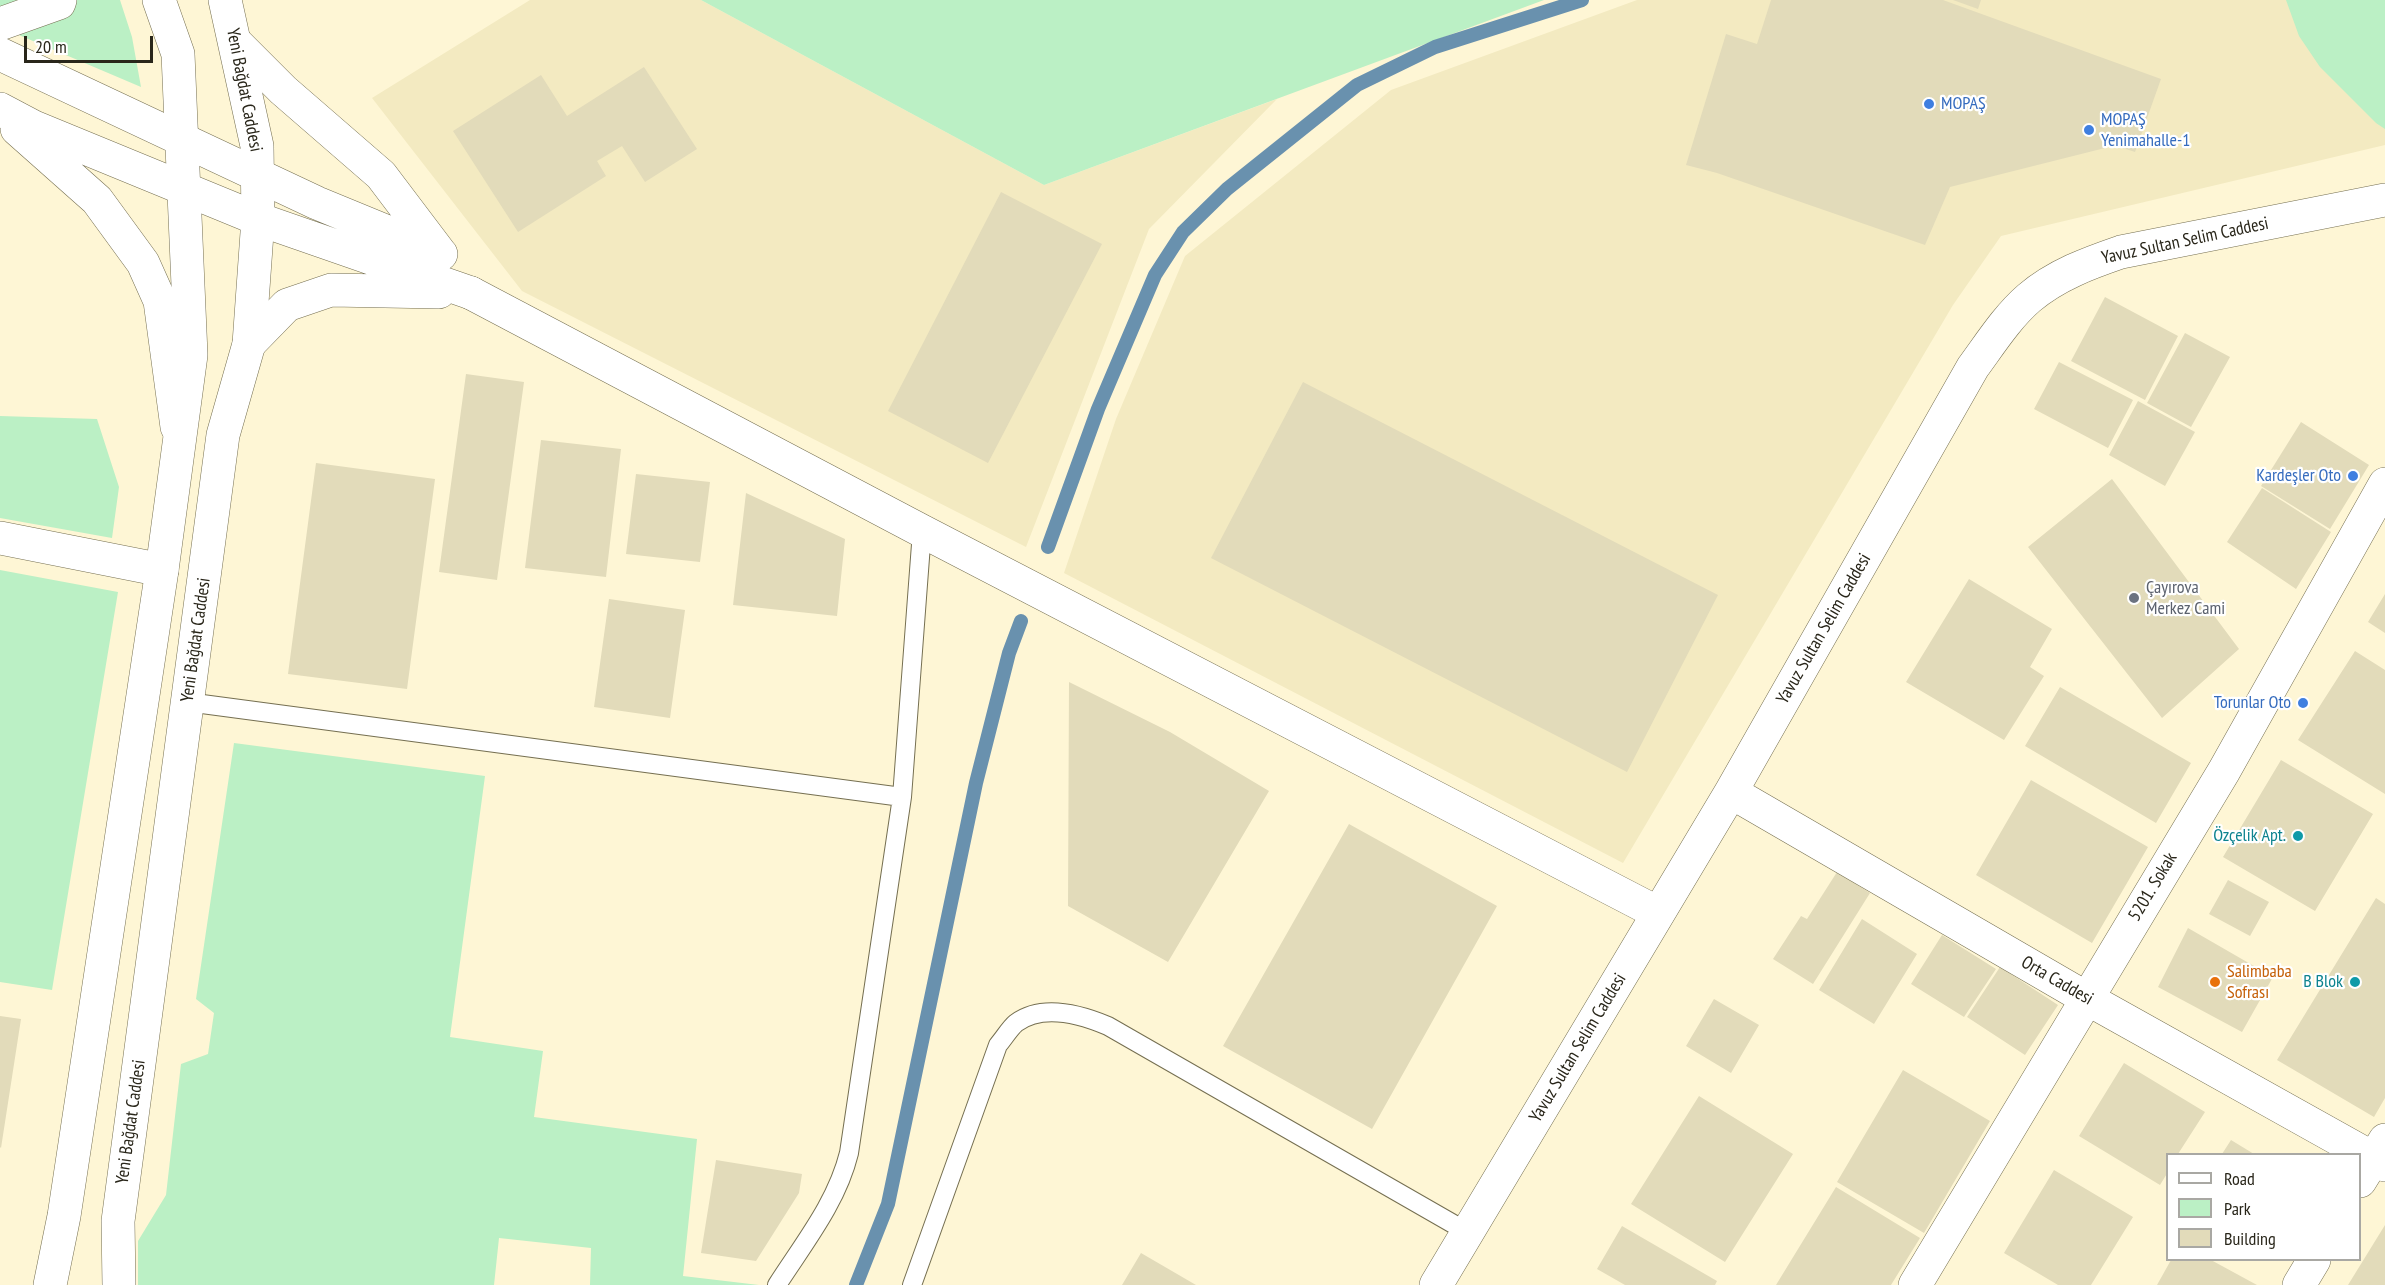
<!DOCTYPE html>
<html>
<head>
<meta charset="utf-8">
<style>
  body { margin:0 }
  #map { position:relative; width:2385px; height:1285px; overflow:hidden; background:#fef6d5; font-family:"PT Sans Narrow",sans-serif }
  canvas { display:block }
  .legend { position:absolute; left:2166px; top:1153px; width:195px; height:108px; box-sizing:border-box; background:#fff; border:2px solid #a9a8a3; margin:0; padding:8px 10px; list-style:none; font-size:18px; color:#29261a }
  .legend li { display:flex; align-items:center; gap:12px; height:30px }
  .legend b { width:30px; border:2px solid #a9a8a3 }
  .scale { position:absolute; left:24px; top:36px; width:129px; height:27px; box-sizing:border-box; border:3px solid #29261a; border-top:0; padding-left:8px; font-size:18px; line-height:21px; white-space:nowrap; color:#29261a; -webkit-text-stroke:4px #fff; paint-order:stroke }
</style>
</head>
<body>
<div id="map">
<canvas width="2385" height="1285"></canvas>
<ul class="legend">
<li><b style="height:8px;background:#fff"></b>Road</li>
<li><b style="height:16px;background:#bbf0c5"></b>Park</li>
<li><b style="height:16px;background:#e2dbba"></b>Building</li>
</ul>
<div class="scale">20 m</div>
</div>
<script>
const ctx = document.querySelector('canvas').getContext('2d');
ctx.lineJoin = 'round';
function paint(path, color) { ctx.fillStyle = color; ctx.fill(path, 'evenodd'); }
function trace(path, color, width, dash) { ctx.strokeStyle = color; ctx.lineWidth = width; ctx.lineCap = dash ? 'butt' : 'round'; ctx.setLineDash(dash || []); ctx.stroke(path); }
function write(font, color, halo, rows, align = 'center') {
  ctx.font = font + ' "PT Sans Narrow",sans-serif'; ctx.lineWidth = 4.5; ctx.setLineDash([]); ctx.textBaseline = 'middle'; ctx.strokeStyle = halo; ctx.fillStyle = color; for (const [text, x, y, turn = 0] of rows) {
    ctx.save(); ctx.translate(x, y); ctx.rotate((+turn || 0) * Math.PI / 180); ctx.textAlign = isNaN(turn) ? turn : align; if (halo) ctx.strokeText(text, 0, 0); ctx.fillText(text, 0, 0); ctx.restore();
  }
}
paint(new Path2D(`
  M530,0H701L1044,185L1277,99L1149,229L1026,547L522,291L372,98Z
  M1637,0H2385V145L2001,236L1953,305L1623,863L1064,573L1116,419L1185,256L1391,90Z`), '#f3eac1');
paint(new Path2D(`
  M0,0H120L132,37L141,87L0,27Z
  M701,0H1544L1044,185Z
  M2286,0H2385V129L2376,123L2320,67L2299,36Z
  M0,416L97,419L119,487L112,538L0,518Z
  M0,570L118,592L52,990L0,982Z
  M234,743L485,776L450,1037L543,1051L534,1117L697,1139L683,1276L759,1285H590L591,1248L499,1238L494,1285H138V1241L166,1195L181,1064L208,1054L214,1013L196,999Z`), '#bbf0c5');
trace(new Path2D(`
  M1048,547L1098,409L1155,275L1183,232L1227,189L1357,85L1435,47L1582,0
  M856,1285L888,1204L976,783L1009,653L1021,621`), '#6991ae', 14);
paint(new Path2D(`
  M1771,0H1943L2161,79L2135,152L2108,143L2105,148L1950,187L1925,245L1717,173L1686,165L1726,34L1757,44Z
  M1953,0H1981L1978,9Z
  M644,67L697,149L645,182L622,146L597,161L606,176L518,232L453,131L541,75L567,116Z
  M1001,192L1102,244L988,463L888,411Z
  M2105,297L2178,336L2145,400L2071,361Z
  M2185,333L2230,357L2191,427L2147,403Z
  M2059,362L2133,400L2108,448L2034,409Z
  M466,374L524,382L497,580L439,572Z
  M1303,382L1718,595L1627,772L1211,558Z
  M2138,401L2195,432L2165,486L2109,455Z
  M2301,422L2369,465L2330,529L2261,486Z
  M541,440L621,449L606,577L525,568Z
  M316,463L435,479L407,689L288,674Z
  M636,474L710,482L700,562L626,554Z
  M2112,479L2239,649L2162,718L2028,547Z
  M2262,488L2331,532L2296,589L2227,542Z
  M746,493L845,539L837,616L733,605Z
  M1969,579L2052,629L2030,667L2044,676L2004,740L1906,682Z
  M2385,594V633L2368,622Z
  M609,599L685,610L670,718L594,707Z
  M2355,651L2385,670V794L2298,740Z
  M1069,682L1170,732L1269,791L1168,962L1068,906Z
  M2060,687L2191,763L2156,823L2025,746Z
  M2281,760L2373,814L2315,911L2223,857Z
  M2031,780L2148,847L2092,943L1976,875Z
  M1349,824L1497,906L1372,1129L1223,1046Z
  M1837,872L1870,893L1813,984L1773,959L1801,916L1807,919Z
  M2228,880L2269,902L2250,936L2209,914Z
  M2376,898L2385,904V1098L2374,1117L2277,1060Z
  M1862,919L1917,954L1874,1024L1819,990Z
  M2188,928L2273,977L2242,1032L2158,987Z
  M1942,935L1996,969L1964,1017L1911,984Z
  M2000,967L2058,1005L2025,1055L1967,1017Z
  M1714,999L1759,1025L1731,1073L1686,1046Z
  M0,1016L21,1019L1,1148L0,1147Z
  M2124,1063L2205,1112L2178,1154H2168V1172L2160,1185L2079,1136Z
  M1903,1070L1990,1121L1924,1233L1837,1182Z
  M1699,1096L1793,1154L1725,1262L1631,1204Z
  M2231,1140L2254,1154H2222Z
  M716,1160L802,1174L799,1193L756,1261L701,1253Z
  M2054,1170L2133,1217L2091,1285H2058L2004,1253Z
  M1836,1187L1920,1238L1891,1285H1776Z
  M2385,1225V1285H2348Z
  M1622,1226L1717,1281L1715,1285H1625L1597,1269Z
  M1141,1253L1196,1285H1122Z
  M2171,1260H2211L2257,1285H2157Z`), '#e2dbba');
const lane = new Path2D(`
  M187,702L902,797
  M777,1285C804,1243 837,1202 849,1153L902,797L922,531
  M912,1285L998,1045C1004,1038 1010,1028 1016,1023C1043,1003 1082,1015 1108,1026L1469,1233`);
const street = new Path2D(`
  M471,293L922,531L1658,913
  M0,538L162,570
  M2360,1181L2385,1140
  M1915,1285L2224,771L2385,484
  M2299,1285L2314,1260`);
const secondary = new Path2D(`
  M0,24L59,3L60,0
  M235,42L283,90L381,175L440,253
  M0,54L317,203L441,254
  M0,109L34,127L258,219L471,293
  M17,129L97,200L143,263L160,301L177,427
  M249,344L287,305L331,290L439,292
  M1731,792L2086,998L2385,1165
  M1436,1285L1731,792L1973,367C1990,344 2007,317 2029,298C2056,275 2089,263 2121,252L2385,200`);
const primary = new Path2D(`
  M50,1285L64,1216L162,570L191,355L178,54L159,0
  M119,1285L118,1221L223,435L249,344L258,219L257,146L225,0`);
trace(lane, '#756f51', 20);
trace(street, '#756f51', 34);
trace(secondary, '#756f51', 34);
trace(primary, '#756f51', 34);
trace(lane, '#fff', 18);
trace(street, '#fff', 33);
trace(secondary, '#fff', 33);
trace(primary, '#fff', 33);
for (const [x, y, r, color] of [
  [1929,104,6,"#3f7fe0"],
  [2089,130,6,"#3f7fe0"],
  [2353,476,6,"#3f7fe0"],
  [2134,598,6,"#6b7280"],
  [2303,703,6,"#3f7fe0"],
  [2298,836,6,"#0f9aa8"],
  [2215,982,6,"#e8710a"],
  [2355,982,6,"#0f9aa8"]
]) { const dot = new Path2D(); dot.arc(x, y, r, 0, 2 * Math.PI); ctx.fillStyle = color; ctx.fill(dot); trace(dot, '#fff', 2); }
write('18px', '#29261a', '#fff', [
  ["Yeni Bağdat Caddesi",244,90,79],
  ["Yavuz Sultan Selim Caddesi",2185,241,-12],
  ["Yavuz Sultan Selim Caddesi",1824,629,-60],
  ["Yeni Bağdat Caddesi",196,640,-82],
  ["5201. Sokak",2153,887,-59],
  ["Orta Caddesi",2057,981,30],
  ["Yavuz Sultan Selim Caddesi",1578,1048,-59],
  ["Yeni Bağdat Caddesi",131,1122,-82]
]);
write('18px', '#366cbe', '#fff', [
  ["MOPAŞ",1941,104],
  ["MOPAŞ",2101,120],
  ["Yenimahalle-1",2101,141],
  ["Kardeşler Oto",2341,476,"right"],
  ["Torunlar Oto",2291,703,"right"]
], 'left');
write('18px', '#5b616d', '#fff', [
  ["Çayırova",2146,588],
  ["Merkez Cami",2146,609]
], 'left');
write('18px', '#0d838f', '#fff', [
  ["Özçelik Apt.",2286,836],
  ["B Blok",2343,982]
], 'right');
write('18px', '#c56008', '#fff', [
  ["Salimbaba",2227,972],
  ["Sofrası",2227,993]
], 'left');
</script>
</body>
</html>
